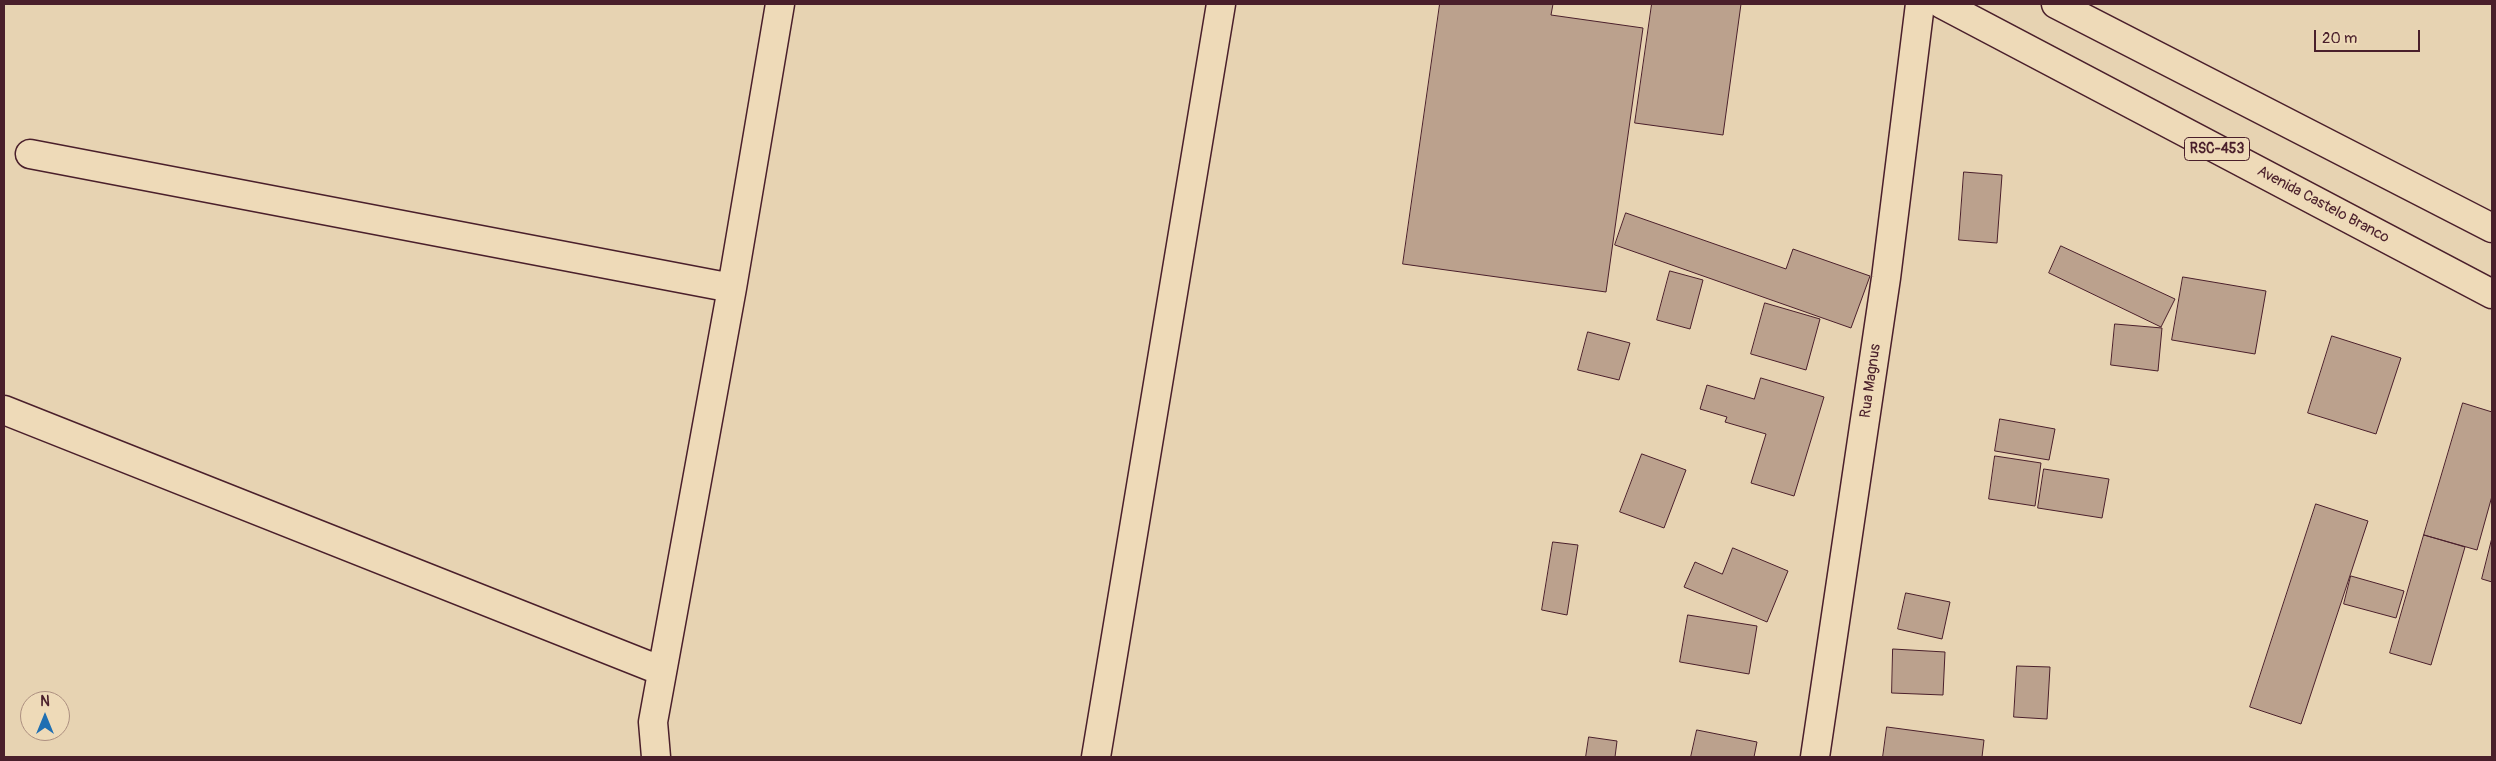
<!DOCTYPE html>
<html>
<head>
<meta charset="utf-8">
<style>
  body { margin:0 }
  #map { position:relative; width:2496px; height:761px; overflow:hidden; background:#e7d3b2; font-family:Pangolin,sans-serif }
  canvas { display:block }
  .frame { position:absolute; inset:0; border:5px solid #4a1f2b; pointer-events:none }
  .north { position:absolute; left:20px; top:691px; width:50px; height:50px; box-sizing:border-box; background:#eedab8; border:1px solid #ac8f80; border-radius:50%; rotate:0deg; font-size:14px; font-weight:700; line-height:20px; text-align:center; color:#4a1f2b }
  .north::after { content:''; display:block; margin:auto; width:18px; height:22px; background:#1f6fb2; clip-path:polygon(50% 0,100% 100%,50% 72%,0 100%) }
  .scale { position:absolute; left:2314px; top:30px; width:106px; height:22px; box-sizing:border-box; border:2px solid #4a1f2b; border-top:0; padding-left:6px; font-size:15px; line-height:18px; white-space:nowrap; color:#4a1f2b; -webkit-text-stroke:4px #eedab8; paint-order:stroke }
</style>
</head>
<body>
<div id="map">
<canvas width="2496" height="761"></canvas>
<div class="frame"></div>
<div class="north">N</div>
<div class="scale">20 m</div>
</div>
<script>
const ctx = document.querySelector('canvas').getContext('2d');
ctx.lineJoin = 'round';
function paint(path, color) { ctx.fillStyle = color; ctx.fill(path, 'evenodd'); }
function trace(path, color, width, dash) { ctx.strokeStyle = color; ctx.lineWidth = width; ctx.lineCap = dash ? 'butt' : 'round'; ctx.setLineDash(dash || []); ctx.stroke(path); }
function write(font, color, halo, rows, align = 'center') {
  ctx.font = font + ' Pangolin,sans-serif'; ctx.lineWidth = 5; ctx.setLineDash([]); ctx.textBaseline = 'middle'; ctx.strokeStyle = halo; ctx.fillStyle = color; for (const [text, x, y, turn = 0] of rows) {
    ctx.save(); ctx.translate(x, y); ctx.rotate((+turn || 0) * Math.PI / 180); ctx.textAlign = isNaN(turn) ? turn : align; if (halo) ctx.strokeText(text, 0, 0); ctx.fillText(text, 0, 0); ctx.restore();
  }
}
const building = new Path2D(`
  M1440,4H1553L1551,15L1643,28L1606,292L1403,264Z
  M1652,4H1741L1723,135L1635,123Z
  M1964,172L2002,175L1997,243L1959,240Z
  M1626,213L1786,269L1793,249L1870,276L1851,328L1615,245Z
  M2061,246L2175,299L2161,327L2049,273Z
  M1670,271L1703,280L1690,329L1657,320Z
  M2183,277L2266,291L2255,354L2172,340Z
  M1765,303L1820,319L1806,370L1751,354Z
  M2115,324L2162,328L2158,371L2111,365Z
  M1588,332L1630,343L1619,380L1578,370Z
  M2332,336L2401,358L2376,434L2308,413Z
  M1761,378L1824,397L1794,496L1751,483L1766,434L1725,422L1727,417L1700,409L1707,385L1754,399Z
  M2463,403L2492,412V496L2477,550L2424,535Z
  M2000,419L2055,429L2049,460L1995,451Z
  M1642,454L1686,470L1664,528L1620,512Z
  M1995,456L2041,463L2035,506L1989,499Z
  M2044,469L2109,479L2102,518L2038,508Z
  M2316,504L2368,521L2301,724L2250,707Z
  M2424,535L2465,547L2431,665L2390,653Z
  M2492,538V582L2482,579Z
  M1553,542L1578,545L1567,615L1542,610Z
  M1733,548L1788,571L1767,622L1684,587L1695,562L1722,574Z
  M2351,576L2404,591L2396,618L2344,604Z
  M1906,593L1950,602L1942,639L1898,629Z
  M1688,615L1757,626L1749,674L1680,662Z
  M1893,649L1945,652L1943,695L1892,693Z
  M2017,666L2050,667L2047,719L2014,717Z
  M1887,727L1984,740L1982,757H1883Z
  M1697,730L1757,742L1754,757H1691Z
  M1589,737L1617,741L1615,757H1586Z`);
paint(building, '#bba18d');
trace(building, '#4a1f2b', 1);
const minor = new Path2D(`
  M30,154L732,288
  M4,410L662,671
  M656,757L653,722L732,288L780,4
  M1096,757L1221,4
  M1815,757L1886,278L1920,4`);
const major = new Path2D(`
  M1942,4L2492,294
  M2056,4L2492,228`);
trace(minor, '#4a1f2b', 31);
trace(major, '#4a1f2b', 31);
trace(minor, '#eedab8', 28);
trace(major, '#eedab8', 28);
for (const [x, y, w] of [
  [2217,149,65]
]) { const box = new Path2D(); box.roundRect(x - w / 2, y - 11.5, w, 23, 4); ctx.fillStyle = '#eedab8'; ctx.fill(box); trace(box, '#4a1f2b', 1); }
write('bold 14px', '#4a1f2b', null, [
  ["RSC-453",2217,149]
]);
write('15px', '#4a1f2b', '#eedab8', [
  ["Avenida Castelo Branco",2323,205,28],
  ["Rua Magnus",1871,381,-82]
]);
</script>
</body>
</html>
